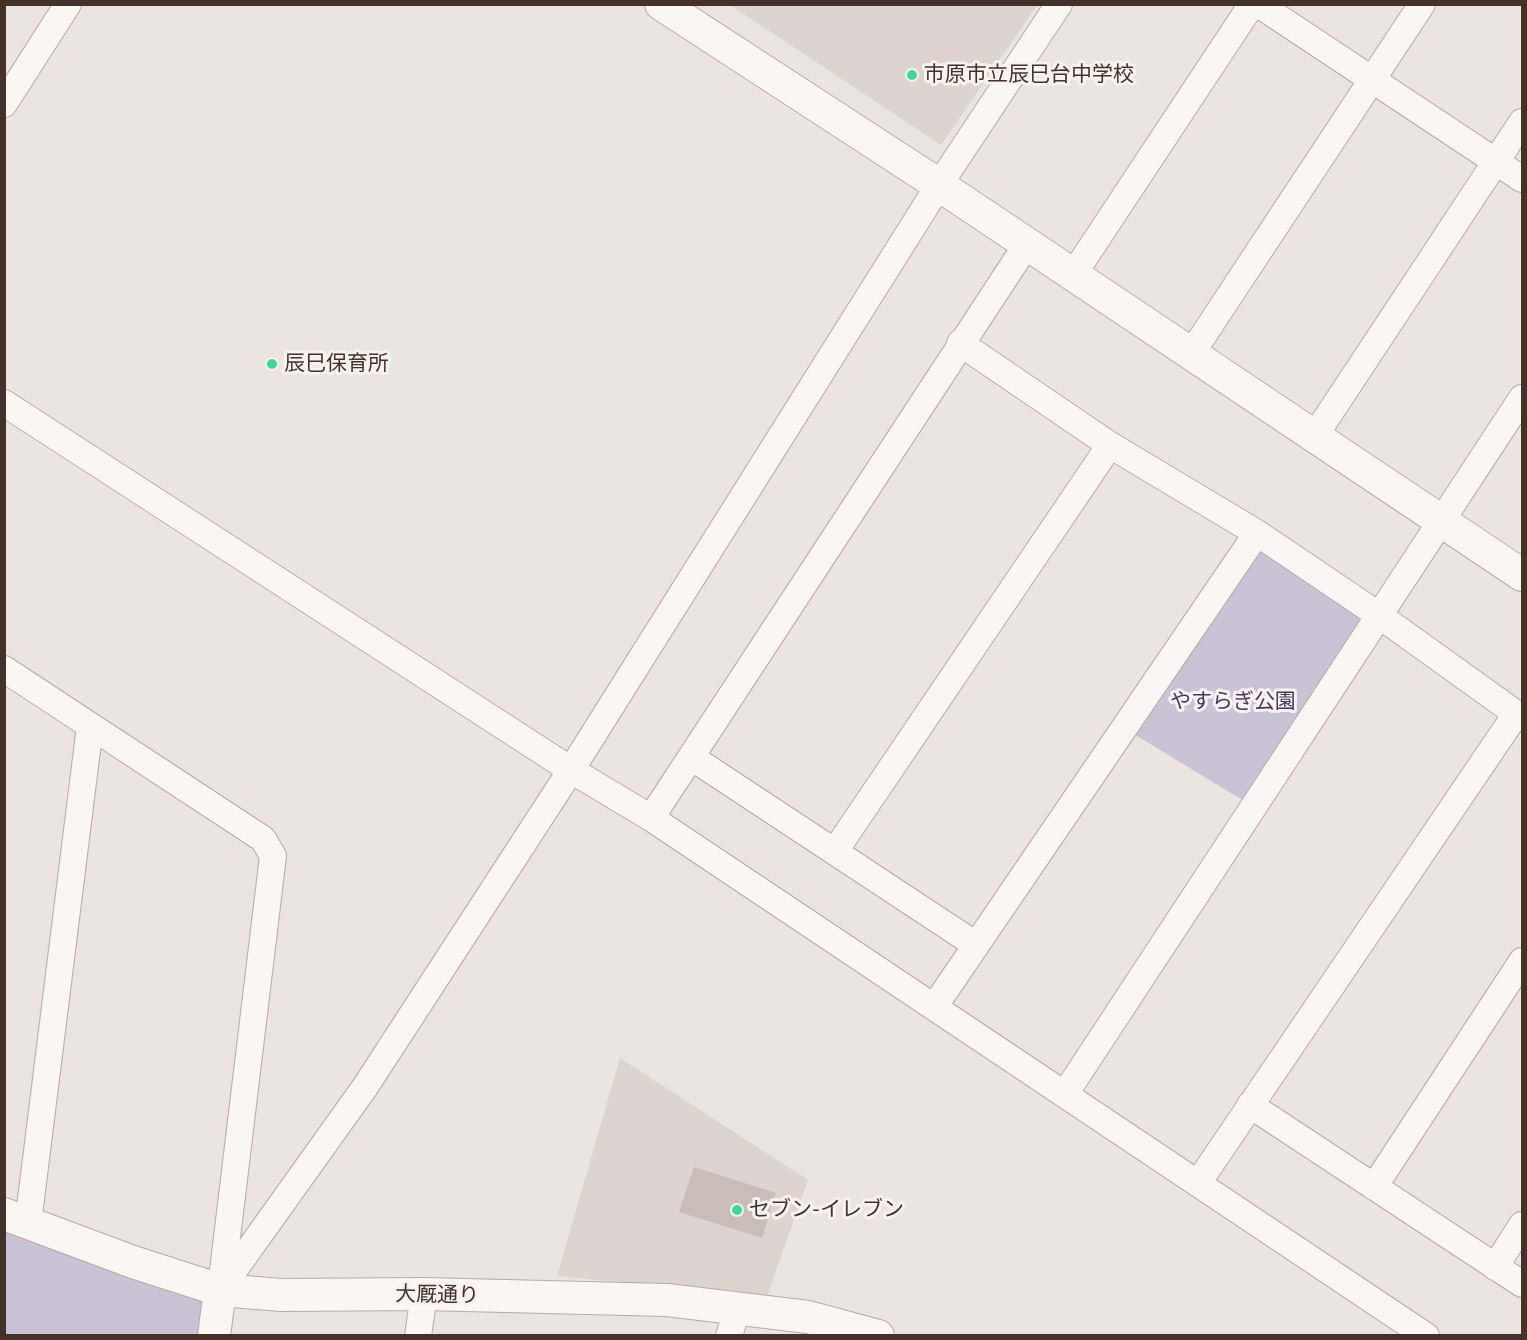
<!DOCTYPE html>
<html>
<head>
<meta charset="utf-8">
<style>
  body { margin:0 }
  #map { position:relative; width:1527px; height:1340px; overflow:hidden; background:#ebe4e1; font-family:"Public Sans",sans-serif }
  canvas { display:block }
  .frame { position:absolute; inset:0; border:6px solid #443128; pointer-events:none }
</style>
</head>
<body>
<div id="map">
<canvas width="1527" height="1340"></canvas>
<div class="frame"></div>
</div>
<script>
const ctx = document.querySelector('canvas').getContext('2d');
ctx.lineJoin = 'round';
function paint(path, color) { ctx.fillStyle = color; ctx.fill(path, 'evenodd'); }
function trace(path, color, width, dash) { ctx.strokeStyle = color; ctx.lineWidth = width; ctx.lineCap = dash ? 'butt' : 'round'; ctx.setLineDash(dash || []); ctx.stroke(path); }
function write(font, color, halo, rows, align = 'center') {
  ctx.font = font + ' "Public Sans","Noto Sans JP",sans-serif'; ctx.lineWidth = 6; ctx.setLineDash([]); ctx.textBaseline = 'middle'; ctx.strokeStyle = halo; ctx.fillStyle = color; for (const [text, x, y, turn = 0] of rows) {
    ctx.save(); ctx.translate(x, y); ctx.rotate((+turn || 0) * Math.PI / 180); ctx.textAlign = isNaN(turn) ? turn : align; if (halo) ctx.strokeText(text, 0, 0); ctx.fillText(text, 0, 0); ctx.restore();
  }
}
paint(new Path2D(`
  M730,5H1037L941,145Z
  M620,1058L808,1180L767,1296L557,1276Z`), '#ddd3cf');
paint(new Path2D(`
  M1257,533L1380,616L1254,807L1124,728Z
  M4,1211L220,1290L214,1335H5Z`), '#cac2d5');
paint(new Path2D(`
  M694,1167L776,1193L762,1238L679,1212Z`), '#c9bdb8');
const minor = new Path2D(`
  M1258,4L1522,179
  M4,104L68,4
  M1073,275L1252,4
  M960,343L1110,445L1257,533L1380,616L1522,718
  M1191,354L1422,4
  M4,403L571,770L651,818L1426,1336
  M1314,437L1522,122
  M4,669L263,839L273,856L221,1287
  M691,757L976,945
  M651,818L1027,244
  M835,851L1110,445
  M934,1007L1257,533
  M1065,1094L1522,398
  M1250,1105L1522,1284
  M1198,1183L1516,714
  M1374,1187L1522,961
  M28,1223L90,726
  M1495,1267L1522,1225
  M220,1290L365,1087L571,770L939,185L1059,4
  M418,1336L424,1294
  M729,1336L738,1307`);
const tertiary = new Path2D(`
  M661,4L939,185L1522,575
  M4,1214L133,1262L220,1290L281,1295L424,1294L667,1300L808,1317L878,1336
  M214,1336L220,1290`);
trace(minor, '#b6aba6', 28);
trace(tertiary, '#b6aba6', 34);
trace(minor, '#f9f6f4', 26);
trace(tertiary, '#f9f6f4', 32);
for (const [x, y, r, color] of [
  [912,75,6,"#3dd993"],
  [272,364,6,"#3dd993"],
  [737,1210,6,"#3dd993"]
]) { const dot = new Path2D(); dot.arc(x, y, r, 0, 2 * Math.PI); ctx.fillStyle = color; ctx.fill(dot); trace(dot, '#f8f3f1', 2); }
write('21px', '#443128', '#f8f3f1', [
  ["市原市立辰巳台中学校",924,75],
  ["辰巳保育所",284,364],
  ["セブン-イレブン",749,1210]
], 'left');
write('21px', '#4b3461', '#f8f3f1', [
  ["やすらぎ公園",1233,702]
]);
write('21px', '#443128', '#f8f3f1', [
  ["大厩通り",437,1295,1]
]);
</script>
</body>
</html>
